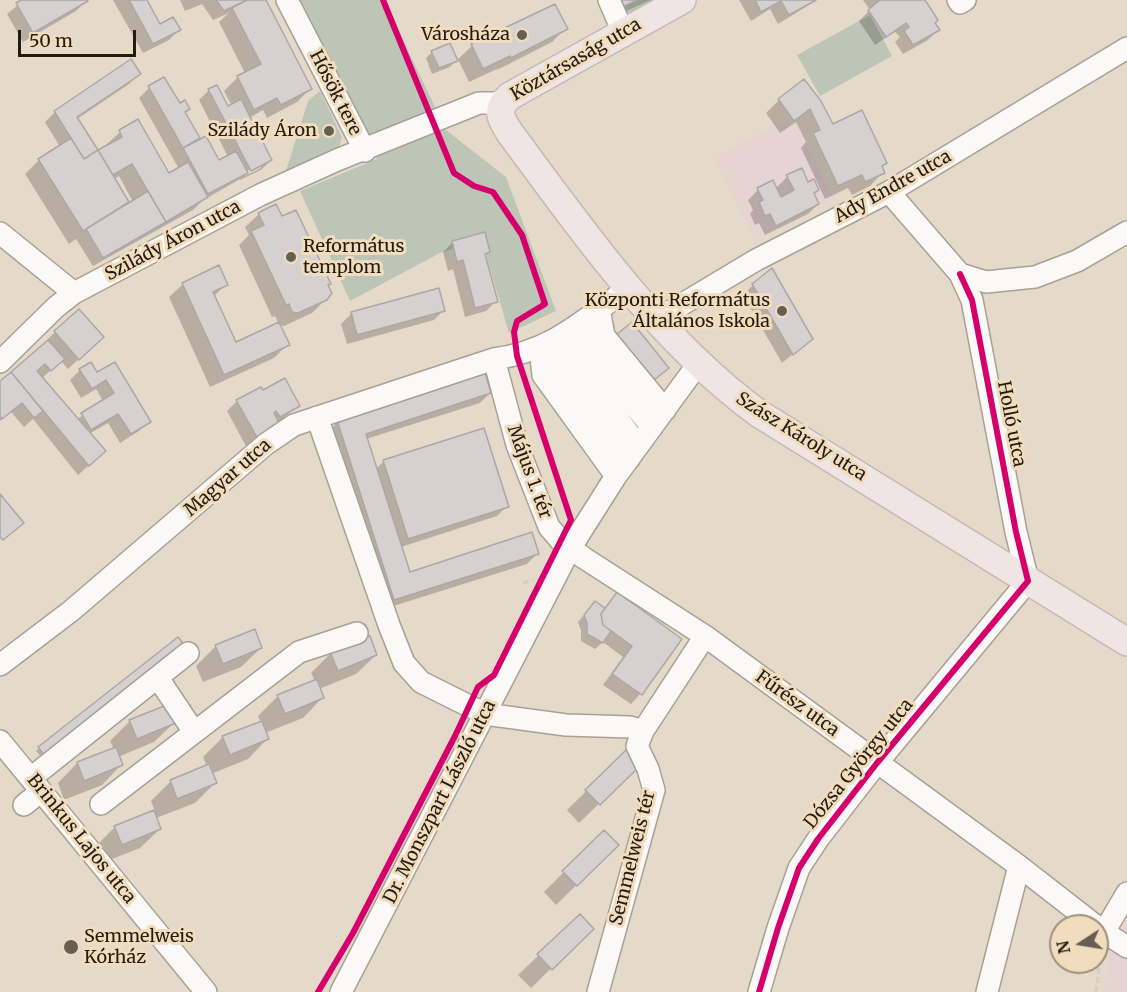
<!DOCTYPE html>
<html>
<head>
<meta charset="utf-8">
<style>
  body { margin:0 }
  #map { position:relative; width:1127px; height:992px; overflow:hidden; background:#e5daca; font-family:Merriweather,serif }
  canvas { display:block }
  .north { position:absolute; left:1049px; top:914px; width:60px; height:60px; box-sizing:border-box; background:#f1ddbe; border:2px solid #9e8f78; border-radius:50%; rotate:258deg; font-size:16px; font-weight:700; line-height:24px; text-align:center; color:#221b10 }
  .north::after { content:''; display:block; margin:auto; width:21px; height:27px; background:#665e51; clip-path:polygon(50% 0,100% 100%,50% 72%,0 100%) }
  .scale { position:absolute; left:18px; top:30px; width:118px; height:27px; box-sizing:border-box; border:3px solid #221b10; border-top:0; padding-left:8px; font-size:18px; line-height:21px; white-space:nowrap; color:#221b10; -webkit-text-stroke:4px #f1ddbe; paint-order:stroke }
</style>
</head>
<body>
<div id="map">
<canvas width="1127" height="992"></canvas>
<div class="north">N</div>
<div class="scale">50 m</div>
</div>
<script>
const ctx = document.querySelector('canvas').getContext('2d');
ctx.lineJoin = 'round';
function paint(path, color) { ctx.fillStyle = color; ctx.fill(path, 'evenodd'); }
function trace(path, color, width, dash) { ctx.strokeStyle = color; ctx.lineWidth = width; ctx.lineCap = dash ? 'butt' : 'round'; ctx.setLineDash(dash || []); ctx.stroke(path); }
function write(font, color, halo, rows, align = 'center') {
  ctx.font = font + ' Merriweather,serif'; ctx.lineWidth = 6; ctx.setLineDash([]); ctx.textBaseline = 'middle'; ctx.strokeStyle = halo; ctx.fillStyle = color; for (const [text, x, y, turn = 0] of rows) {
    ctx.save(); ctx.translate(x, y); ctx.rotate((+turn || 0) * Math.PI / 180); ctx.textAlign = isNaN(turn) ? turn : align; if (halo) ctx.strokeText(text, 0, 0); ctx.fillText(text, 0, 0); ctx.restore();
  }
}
paint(new Path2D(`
  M785,120L800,129L835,198L754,240L714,157Z
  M1127,919V992H1104L1109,947Z`), '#e6d4d2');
paint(new Path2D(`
  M293,0H384L446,130L506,177L556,311L509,333L481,238L438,254L350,301L300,191L377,159Z
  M614,0H660L623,20Z
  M870,15L892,56L820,96L797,55Z
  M320,91L342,137L337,154L284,177L308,101Z`), '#bdc6b6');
paint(new Path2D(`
  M24,0H85L86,1L76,11L23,42L7,14Z
  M113,0H146L160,26L179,30L169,40L143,53Z
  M180,0H265L310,89L297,102L267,118L263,110L249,118L271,160L261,170L240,180V179L202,201L193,210L93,266L76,239L69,244L25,174L39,160L60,147L45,122L55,112L139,74L129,84L77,119L91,157L107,147L106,145L120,132L138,121L169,175L179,169L139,98L149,88L164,79L179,105L188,109L184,113L200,140L218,162L228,157L199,100L209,90L227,108L232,106L224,91L238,77L245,73L219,22L229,13L213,20L202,4L185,11ZM261,164V168L245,176L243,173ZM119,176L133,202L123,207L127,202L114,179Z
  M600,0H651L608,19Z
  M739,0H817L778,24L770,9L751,21Z
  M863,0H923L938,30L928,40L903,54L895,42L900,37L895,32L875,45L859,21L870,10Z
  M566,28L552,42L497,70V69L469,82L458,59L472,46Z
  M432,52L456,60L450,67L432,74L426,58Z
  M804,81L832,126L885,163L881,167L883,172L870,186L852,195L848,188L825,199L801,148L806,142L796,122L780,133L766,113L779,100Z
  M787,177L813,194L818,204L808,214L765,235L759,223L755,225L750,214L753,210L748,200L758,190L776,188Z
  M259,214L282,218L326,299L312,313L284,326L279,325L288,344L274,358L210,387L169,297L183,284H226L213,297L235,344L279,324L275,316L272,317L239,245L249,235L245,227Z
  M453,242L489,252L484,256L496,301L486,311L465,317L453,269L448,271L443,252Z
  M753,285L811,339L782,363L743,295Z
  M438,290L444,310L434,320L347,344L341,324L351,314Z
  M79,311L92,347L68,369L61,361L41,379L76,420L103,401L96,389L81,398L70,380L80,370L97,375L114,364L149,421L139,431L120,443L108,423L89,434L94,461L78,475L33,419L24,427L11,412L0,421V383L46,344L45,342L55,332Z
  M484,375L490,393L480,403L366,439L376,469L384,461L507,506L497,516L401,547L409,573L537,554L527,564L384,609L327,432L338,422Z
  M237,401L298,406L247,448L227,411Z
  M617,594L680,640L640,694L631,704L603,685L623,657L603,642L595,649L581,641V630L578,622L595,603L604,609Z
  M178,639L43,759L36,751L39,748Z
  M216,646L261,648L241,667L203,682L196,666Z
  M331,653L376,655L356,674L319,689L322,698L303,718L265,733L267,739L248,759L211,774L215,783L195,803L156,818L160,829L140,848L102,863L95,847L115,827L155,811L151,801L171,781L207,767L203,757L223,737L261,722L258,716L278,696L315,681L311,673Z
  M130,721L174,723L154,742L118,757L121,765L102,785L64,800L58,783L77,763L114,749L110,741Z
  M627,751L640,764L579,823L567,810Z
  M604,832L597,865L556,905L544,892Z
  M580,916L572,948L531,988L518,975Z`), '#0003');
const building = new Path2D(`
  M21,0H87L88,1L33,33L16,3Z
  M129,0H147L160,24L173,17L181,30L153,44Z
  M216,0H247L224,11Z
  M247,0H266L312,89L281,105L277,98L254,110L237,76L261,64L232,8Z
  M619,0H637L622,7Z
  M755,0H816L789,15L781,1L761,12Z
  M880,0H925L938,20L935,23L940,30L913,45L904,31L909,27L906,23L886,37L868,10Z
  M555,4L568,29L511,58L510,56L483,69L471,44Z
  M450,43L458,61L439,68L431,51Z
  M131,59L141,74L77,117L98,150L84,159L54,111Z
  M164,77L180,103L185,100L190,109L185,112L200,138L183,148L148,86Z
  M804,79L821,101L833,124L862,110L887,163L882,166L885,173L865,182L862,175L838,186L813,133L820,130L810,109L794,121L778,99Z
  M217,85L228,106L241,99L272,160L251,171L208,89Z
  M138,119L169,173L188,162L208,197L166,222L132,164L113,175L98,150L122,137L119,130Z
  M206,136L219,160L236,151L248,173L208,194L183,148Z
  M71,138L84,159L98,150L129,202L83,231L38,159Z
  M802,168L808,182L814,179L819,190L814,193L819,204L776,226L770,214L765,216L759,202L763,200L757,188L773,180L781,197L794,190L786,175Z
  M148,191L166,222L103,258L86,229Z
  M276,204L282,216L296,210L331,284L328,285L332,293L327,300L298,313L292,312L289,304L286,305L251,231L264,225L258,213Z
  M485,232L490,252L485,254L498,302L475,308L463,260L457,262L452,241Z
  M219,265L228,285L213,292L236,342L279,322L290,345L224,375L182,283Z
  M772,268L813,339L793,355L752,284Z
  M439,288L445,311L357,335L351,312Z
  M79,309L104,337L79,360L54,331Z
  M632,322L669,368L653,381L616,335Z
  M48,340L65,359L51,371L45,364L37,371L106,451L89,466L11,372Z
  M91,362L97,372L115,362L151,422L131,434L118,414L91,430L81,413L114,393L106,380L92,389L79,369Z
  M11,372L43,411L34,418L22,403L2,419L0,416V381Z
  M485,373L491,393L366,434L410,572L532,532L539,554L394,600L337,420Z
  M285,378L300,406L280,417L276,411L274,413L281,427L258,439L236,400L261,387L263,390Z
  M484,428L509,507L408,539L383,460Z
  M0,494L24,523L3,540L0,537Z
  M617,592L682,639L642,695L612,674L632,646L603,625L601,614Z
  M595,601L605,608L601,614L603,625L611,631L603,643L587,634V623L584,615Z
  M255,629L262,648L223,664L215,645Z
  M370,636L377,655L338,671L330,652Z
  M178,637L186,647L46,757L38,747Z
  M317,679L324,698L285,714L277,695Z
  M169,704L176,723L137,739L129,720Z
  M262,721L269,739L230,755L222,736Z
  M116,747L123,765L84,781L77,762Z
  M627,749L642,764L600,805L585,790Z
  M209,764L217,783L177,799L170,780Z
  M154,810L161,829L122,845L114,826Z
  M604,830L619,845L577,886L562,871Z
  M580,914L594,929L552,970L537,954Z`);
paint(building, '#d6d1d0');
trace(building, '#aca7a6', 1.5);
const minor = new Path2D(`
  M287,0L365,151
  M609,0L623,32
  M958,0L960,3L965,0
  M889,192L960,274L986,282L1035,277L1077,261L1127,232
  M0,233L74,293
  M599,309L604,336L665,410
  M656,320L756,260L889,192L1127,48
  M583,321L590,352L652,427
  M570,330L577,363L638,446
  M557,339L562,372L629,459
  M540,348L543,375L616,476
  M494,359L517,445L549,527L560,540L584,558L705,636L1019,866L1096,926
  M0,362L56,307L74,293L260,195L337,160L479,103H502
  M317,417L389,625L404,663L421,682L485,714L566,725L630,727L643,731
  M0,665L71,611L266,444L294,425L494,359C553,351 583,320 630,287
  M158,678L194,732
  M0,741L206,992
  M31,778L188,653
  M101,804L299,652L357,633
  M24,805L41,791
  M1127,893L1104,932L1127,947
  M341,992L571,547L616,476L698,364
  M598,992L654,790L648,769L637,746L643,731L705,636
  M759,992L778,928L799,868L818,839L877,763L1028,581L1016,532L972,300L960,274
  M987,992L1019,866`);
const major = new Path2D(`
  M682,0L510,96C495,109 500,118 510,133C583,232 659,340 758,413L1127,642`);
trace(minor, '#a8a094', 24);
trace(major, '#c1bbb3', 30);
trace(new Path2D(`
  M523,583L533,580
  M1096,992L1101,952`), '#d2cfca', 3, [6, 3]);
trace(minor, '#fbf9f7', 21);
trace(major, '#efe5e4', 27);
trace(new Path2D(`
  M318,992L353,933L455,736L478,687L494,675L571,520L517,356L514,332L517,321L545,304L522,235L493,192L474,186L454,173L383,0
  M759,992L778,928L799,868L818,839L877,763L1028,581L1016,532L972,300L960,274`), '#d6006c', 6);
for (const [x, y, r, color] of [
  [522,35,6,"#665e51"],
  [329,131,6,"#665e51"],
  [291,257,6,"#665e51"],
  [782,311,6,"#665e51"],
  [71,947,8,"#665e51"]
]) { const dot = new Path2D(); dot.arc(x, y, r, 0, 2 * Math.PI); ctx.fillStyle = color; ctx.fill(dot); trace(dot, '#f1ddbe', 2); }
write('18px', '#221b10', '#f1ddbe', [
  ["Városháza",510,35],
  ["Szilády Áron",317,131],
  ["Református",303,247,"left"],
  ["templom",303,268,"left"],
  ["Központi Református",770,301],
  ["Általános Iskola",770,322],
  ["Semmelweis",84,937,"left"],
  ["Kórház",84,958,"left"]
], 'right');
write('18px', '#221b10', '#f1ddbe', [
  ["Köztársaság utca",576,60,-30],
  ["Hősök tere",335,93,63],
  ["Ady Endre utca",893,187,-29],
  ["Szilády Áron utca",173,241,-28],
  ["Holló utca",1011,424,79],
  ["Szász Károly utca",801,437,32],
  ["Május 1. tér",529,472,70],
  ["Magyar utca",228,478,-41],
  ["Fűrész utca",797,704,36],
  ["Dózsa György utca",859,764,-51],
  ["Dr. Monszpart László utca",440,802,-63],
  ["Brinkus Lajos utca",81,839,51],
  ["Semmelweis tér",633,858,-76]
]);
</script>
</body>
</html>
